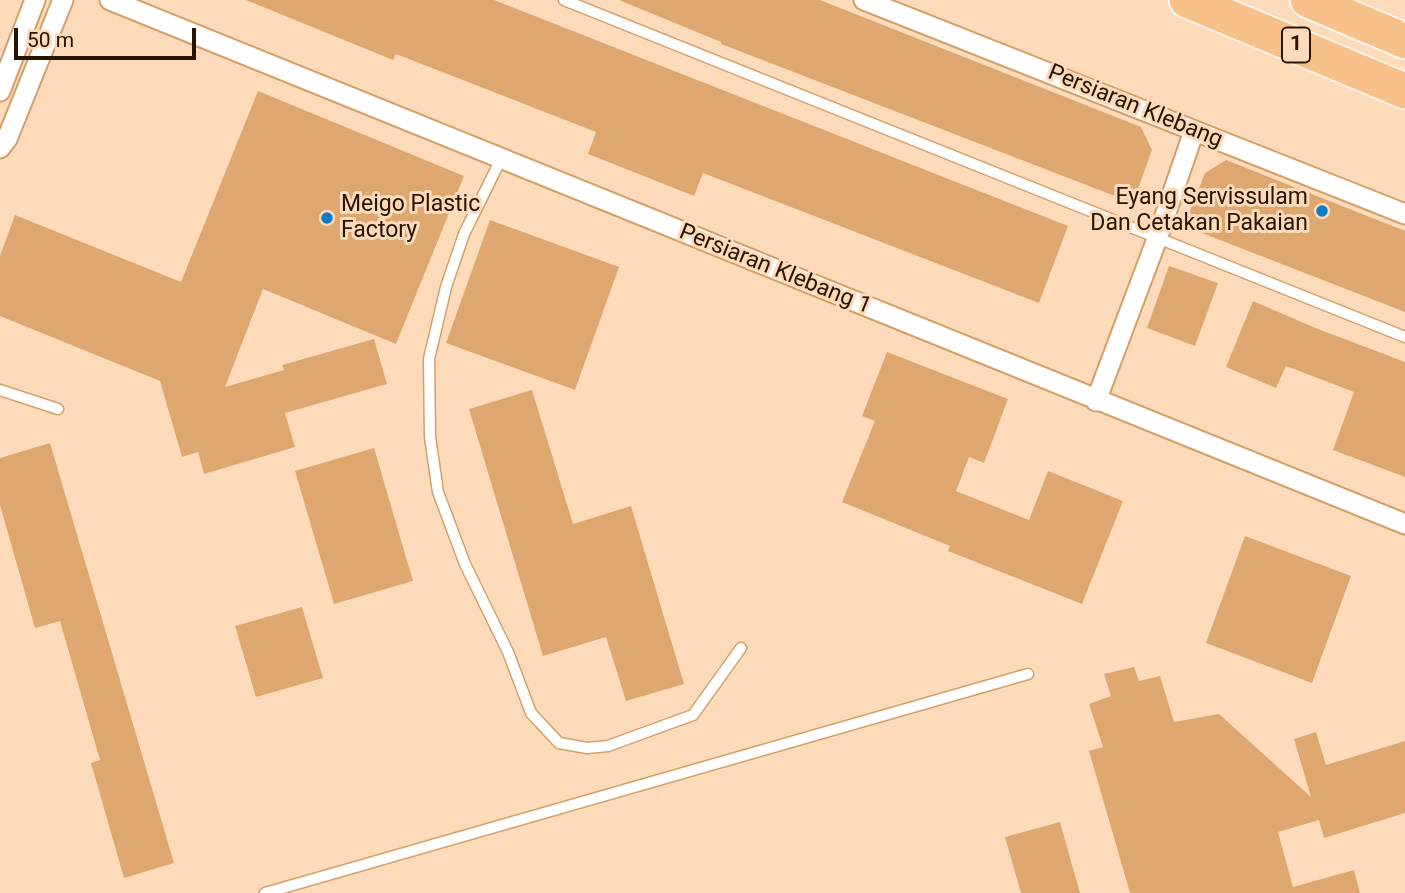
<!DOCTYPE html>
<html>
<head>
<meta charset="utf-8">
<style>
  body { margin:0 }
  #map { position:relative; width:1405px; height:893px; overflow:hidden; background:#fddbba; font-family:Roboto,sans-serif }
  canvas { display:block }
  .scale { position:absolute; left:14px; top:28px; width:182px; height:32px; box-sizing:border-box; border:4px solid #281400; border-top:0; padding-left:9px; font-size:21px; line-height:24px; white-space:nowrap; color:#281400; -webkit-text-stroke:5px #fddbba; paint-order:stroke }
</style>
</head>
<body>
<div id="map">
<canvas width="1405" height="893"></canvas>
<div class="scale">50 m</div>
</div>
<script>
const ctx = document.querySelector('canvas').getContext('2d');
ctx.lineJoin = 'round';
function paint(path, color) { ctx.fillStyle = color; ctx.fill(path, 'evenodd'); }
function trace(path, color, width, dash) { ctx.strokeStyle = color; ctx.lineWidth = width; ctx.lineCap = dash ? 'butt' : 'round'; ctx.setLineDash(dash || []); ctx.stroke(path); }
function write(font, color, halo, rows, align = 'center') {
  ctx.font = font + ' Roboto,sans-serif'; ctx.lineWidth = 6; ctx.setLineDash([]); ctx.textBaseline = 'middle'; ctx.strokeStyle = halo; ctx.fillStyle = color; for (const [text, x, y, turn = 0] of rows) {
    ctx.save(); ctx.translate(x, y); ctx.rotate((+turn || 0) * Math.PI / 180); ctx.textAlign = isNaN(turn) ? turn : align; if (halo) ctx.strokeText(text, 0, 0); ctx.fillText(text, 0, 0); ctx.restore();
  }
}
paint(new Path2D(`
  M246,0H494L1068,226L1039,303L703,173L694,196L588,154L596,132L396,54L393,60Z
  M619,0H820L1141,127L1152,150L1133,203L721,44V42Z
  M258,91L464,176L396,344L263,289L225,387L284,370L282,365L374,339L387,384L285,413L295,447L204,474L198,452L182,457L160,381L0,316V256L15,215L181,282Z
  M1226,160L1405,231V312L1184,226L1205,173Z
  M490,220L619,267L575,390L446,343Z
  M1169,266L1218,283L1195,346L1147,328Z
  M1253,301L1313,327L1405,362V477L1333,450L1354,392L1286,366L1276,388L1226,367Z
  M887,352L1008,399L984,463L969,457L956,491L1029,520L1048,471L1123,501L1082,604L948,551L950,546L842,502L875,421L862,416Z
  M532,390L573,524L631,506L684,684L626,701L606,637L543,656L469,409Z
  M50,443L174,863L124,878L91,763L100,760L60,621L35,628L0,505V458Z
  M374,448L413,581L334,604L295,471Z
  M1245,536L1351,576L1312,683L1206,643Z
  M302,607L323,678L256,697L235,626Z
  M1134,667L1139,681L1160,676L1174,722L1219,714L1311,797L1294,739L1316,732L1326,765L1405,741V813L1324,838L1319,820L1278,832L1293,887L1354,870L1360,893H1130L1089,751L1103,747L1089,704L1111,696L1104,674Z
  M1060,822L1080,893H1021L1005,837Z`), '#dda76f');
const lane = new Path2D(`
  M564,0L1405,337
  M501,159L464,234L446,287L429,359L430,437L438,492L465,564L508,652L531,713L559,743L587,748L608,746L693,715L741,648
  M0,390L58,409
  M265,893L1028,674`);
const street = new Path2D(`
  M110,0L1405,524
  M864,0L1405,214
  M0,91L35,0
  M0,148L7,139L63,0
  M1096,401L1157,239L1194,131`);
const highway = new Path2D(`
  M1187,0L1405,91
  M1308,0L1405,41`);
trace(lane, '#d5a068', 13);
trace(street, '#d5a068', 23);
trace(highway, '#fff', 38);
trace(lane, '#fff', 10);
trace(street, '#fff', 19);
trace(highway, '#f8c189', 35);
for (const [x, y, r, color] of [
  [1322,211,7,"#0f7cc6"],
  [327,218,7,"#0f7cc6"]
]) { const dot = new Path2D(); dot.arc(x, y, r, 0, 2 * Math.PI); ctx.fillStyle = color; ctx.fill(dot); trace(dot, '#fddbba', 2.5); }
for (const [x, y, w] of [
  [1296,45,28]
]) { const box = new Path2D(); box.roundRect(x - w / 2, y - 17.5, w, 35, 5); ctx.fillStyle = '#fddbba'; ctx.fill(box); trace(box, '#281400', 2); }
write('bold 21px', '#281400', null, [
  ["1",1296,45]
]);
write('23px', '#281400', '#fddbba', [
  ["Persiaran Klebang",1135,107,22],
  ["Persiaran Klebang 1",775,270,22]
]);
write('23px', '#281400', '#fddbba', [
  ["Eyang Servissulam",1308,198],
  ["Dan Cetakan Pakaian",1308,224],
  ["Meigo Plastic",341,205,"left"],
  ["Factory",341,231,"left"]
], 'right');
</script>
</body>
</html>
